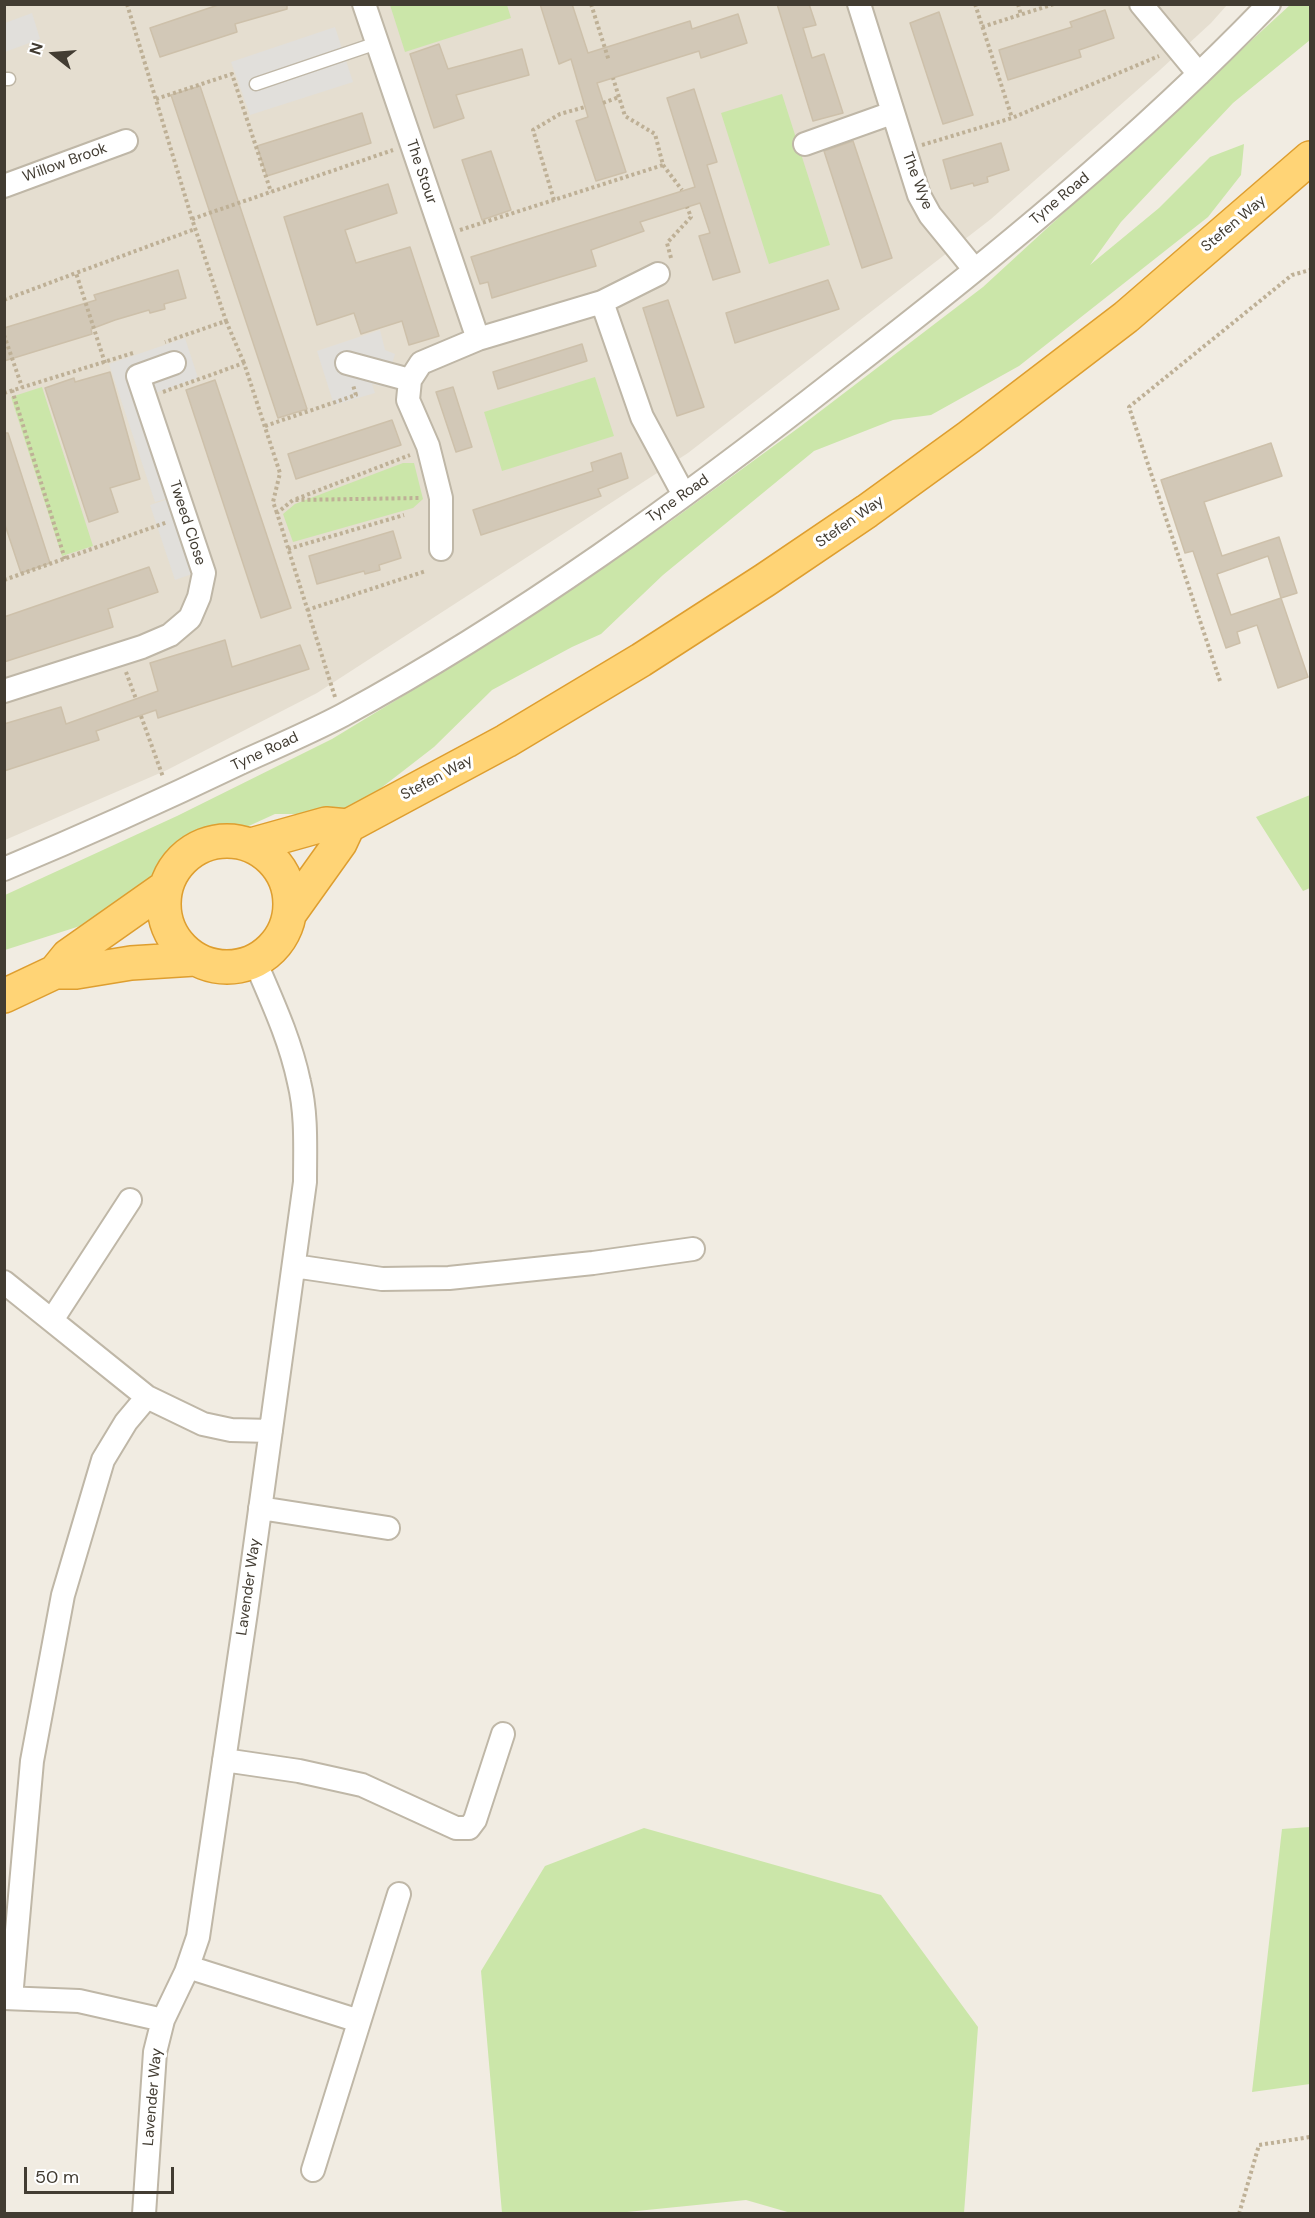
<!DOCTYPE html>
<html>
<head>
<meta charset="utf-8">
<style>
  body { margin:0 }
  #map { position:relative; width:1315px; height:2218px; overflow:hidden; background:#f1ece2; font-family:"DM Sans",sans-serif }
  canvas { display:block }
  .frame { position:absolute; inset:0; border:6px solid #423c32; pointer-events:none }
  .north { position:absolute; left:24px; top:24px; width:60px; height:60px; -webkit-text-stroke:4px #fff; paint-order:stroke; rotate:287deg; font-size:16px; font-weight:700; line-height:24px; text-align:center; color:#423c32 }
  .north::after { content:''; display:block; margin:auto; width:21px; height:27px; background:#423c32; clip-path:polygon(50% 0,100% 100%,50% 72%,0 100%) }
  .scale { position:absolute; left:24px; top:2167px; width:150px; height:27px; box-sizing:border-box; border:3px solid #423c32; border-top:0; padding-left:8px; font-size:18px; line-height:21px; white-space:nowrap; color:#423c32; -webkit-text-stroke:4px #fff; paint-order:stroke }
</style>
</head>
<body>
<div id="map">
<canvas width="1315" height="2218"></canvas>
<div class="frame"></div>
<div class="north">N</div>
<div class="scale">50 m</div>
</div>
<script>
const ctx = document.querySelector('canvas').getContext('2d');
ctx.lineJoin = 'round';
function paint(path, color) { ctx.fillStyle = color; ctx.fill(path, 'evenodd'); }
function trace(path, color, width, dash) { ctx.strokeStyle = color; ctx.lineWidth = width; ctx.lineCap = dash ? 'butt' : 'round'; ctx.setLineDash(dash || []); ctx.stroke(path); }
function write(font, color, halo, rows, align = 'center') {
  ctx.font = font + ' "DM Sans",sans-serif'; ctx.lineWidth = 6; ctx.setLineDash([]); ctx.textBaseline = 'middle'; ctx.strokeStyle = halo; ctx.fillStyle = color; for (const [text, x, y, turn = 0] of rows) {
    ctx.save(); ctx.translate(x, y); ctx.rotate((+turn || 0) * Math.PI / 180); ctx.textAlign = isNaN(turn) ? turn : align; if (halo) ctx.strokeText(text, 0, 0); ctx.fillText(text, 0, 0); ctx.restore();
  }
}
paint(new Path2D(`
  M5,5H1227L1211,23L1160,70L991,219L688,453L317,693L167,770L5,840Z`), '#e5ded0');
paint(new Path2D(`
  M390,5H507L511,18L405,52Z
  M1290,5H1310V40L1233,103L1121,222L1090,265L1159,208L1210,157L1244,144L1241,175L1208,217L1019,366L931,415L893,420L814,451L663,575L601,634L572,647L492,690L434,747L363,802L334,814H275L174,860L152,903L5,950V895L177,816L332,739L510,631L671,521L801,426L983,287Z
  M782,94L830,245L769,264L721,113Z
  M595,377L614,436L502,471L484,412Z
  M42,387L93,546L62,556L11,397Z
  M403,463H414L423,499L413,508L293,542L283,514L295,504Z
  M1310,795V888L1303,891L1256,817Z
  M1310,1827V2084L1252,2092L1282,1829Z
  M644,1828L881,1895L978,2027L964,2213H791L746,2200L617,2213H502L481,1971L545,1866Z`), '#cbe6a9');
paint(new Path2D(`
  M32,13L40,39L5,52V23Z
  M335,27L353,82L250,115L231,62Z
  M380,330L385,350L395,354L385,387L372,384L375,393L334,405L317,351Z
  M185,338L198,378L138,399L169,498L155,502L109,364Z
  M168,499L192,574L175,580L150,505Z`), '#e1dfdb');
const building = new Path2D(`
  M221,4H287V9L235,24L237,32L160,57L150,28Z
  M540,4H572L588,53L690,21L692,29L738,14L747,43L701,58L699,51L597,83L626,172L596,181L576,121L588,117L571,59L559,64Z
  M777,4H809L816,25L803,28L812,58L824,54L843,113L813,121Z
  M1105,10L1114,38L1079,50L1081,57L1008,80L999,50L1072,27L1070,22Z
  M939,12L973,115L943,124L910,23Z
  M439,44L448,69L522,49L529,75L456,95L464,118L434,128L410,54Z
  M200,86L307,409L278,418L171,95Z
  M694,89L717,162L707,165L740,272L713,280L699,236L710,233L700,203L640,222L644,231L591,250L596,266L492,298L488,282L480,284L471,257L695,187L667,98Z
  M362,113L371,143L267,176L257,146Z
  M853,141L892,258L862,268L824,151Z
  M1001,143L1009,170L987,177L988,182L974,186L973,183L951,189L943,160Z
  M491,151L511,210L482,220L462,160Z
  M388,184L397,213L345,230L356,263L410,247L439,336L409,345L402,321L361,334L354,313L317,325L284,217Z
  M178,270L186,298L164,304L165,309L150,313L149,310L115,320L91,329L92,334L4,361V328L96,300L94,295Z
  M828,280L839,309L735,343L726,313Z
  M668,300L704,407L677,416L643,308Z
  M582,344L587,361L498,389L493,372Z
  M110,372L140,479L110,488L118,512L89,522L45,388L74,378L75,382Z
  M215,380L291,608L261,618L186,390Z
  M453,387L472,447L456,452L436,392Z
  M392,420L401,445L296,479L288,454Z
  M4,433H8L50,563L21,573L4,522Z
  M1271,443L1282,476L1204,502L1222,556L1279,537L1297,593L1281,598L1308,677L1278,688L1257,625L1237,632L1240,643L1226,648L1193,551L1185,553L1161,480ZM1268,556L1281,598L1231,615L1217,574Z
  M621,453L628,478L598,489L601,496L481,535L473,510L593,471L591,463Z
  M393,531L401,558L379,565L380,570L365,574L364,571L317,584L309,556Z
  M149,567L158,592L108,609L113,627L4,662V617Z
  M225,640L232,667L300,645L309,669L158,718L156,710L96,731L99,740L4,771V724L61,707L66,724L158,691L150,663Z`);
paint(building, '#d2c8b7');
trace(building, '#cdc0aa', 1.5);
const service = new Path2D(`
  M4,79H9
  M256,84L377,43`);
const minor = new Path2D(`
  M364,4L478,339
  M859,4L919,195L930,215L975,270
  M1141,4L1199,74
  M805,144L892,113
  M4,186L126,141
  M602,302L642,417L684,495
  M347,363L410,380L421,363L478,339L602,302L658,274
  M410,380L408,400L428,446L441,498V549
  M4,691L142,647L170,635L190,618L199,597L204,573L138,376L174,363
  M4,869C83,836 161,801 238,764C273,748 309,733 343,715C520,619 684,499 842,375C991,260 1138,140 1269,4
  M294,1266L382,1279L449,1278L593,1263L693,1249
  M4,1282L147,1397L203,1424L231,1430L271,1431
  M52,1320L130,1200
  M260,1508L388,1528
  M224,1760L299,1771L362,1785L456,1828H469L475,1820L503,1734
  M188,1967L359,2021
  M4,1998L79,2001L163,2020
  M11,1998L32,1761L63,1595L103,1460L126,1422L147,1397
  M313,2170L399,1894
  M144,2214L155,2052L163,2020L186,1972L198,1937L246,1612L305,1182C305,1149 307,1114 299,1082C290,1039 272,1001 255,961`);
const trunk = new Path2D(`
  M164 904a63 63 0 1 1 126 0a63 63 0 1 1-126 0Z
  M251,845L326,824L348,826L506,741L641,660L765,580L867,511L969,437L1126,317L1310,158
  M290,913L340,843L348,826
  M55,972H76L131,963L195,959
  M4,996L55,972L68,956L166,887`);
trace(service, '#bfb7a7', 15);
trace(minor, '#bfb7a7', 26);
trace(trunk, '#de9e2f', 36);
trace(new Path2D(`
  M127,4L192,219L226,321L165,342
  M591,4L609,61
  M975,4L1012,118
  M1018,4L1021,15
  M982,27L1054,4
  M156,99L232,74L271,192
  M603,103L619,97
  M922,145L1012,118L1159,56
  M663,165L682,190
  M554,200L533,130L560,114L585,107
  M192,219L393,150
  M460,230L663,165L655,134L625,116L613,78
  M671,258L667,243L691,217L687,207
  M4,300L76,273
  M226,321L244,363
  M4,335L22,387
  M105,363L76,273L195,229
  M12,390L65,559
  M163,392L244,363L280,473L273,502L277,513
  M4,393L133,353
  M265,426L356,395L353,385
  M296,499L410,455
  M288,549L404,515
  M4,580L168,522
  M307,610L426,571
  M126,672L136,699
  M1220,681L1129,407L1292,275L1310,270
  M335,697L277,513L293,500L420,498
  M141,716L163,777
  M1239,2214L1259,2145L1310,2137`), '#beb096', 4, [3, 3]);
trace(service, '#fff', 12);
trace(minor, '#fff', 22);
trace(trunk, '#ffd476', 33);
write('15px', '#423c32', '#fff', [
  ["Willow Brook",65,163,-20],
  ["The Stour",421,172,71],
  ["The Wye",917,181,69],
  ["Tyne Road",1060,199,-40],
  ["Stefen Way",1234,224,-40],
  ["Tyne Road",678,499,-35],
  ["Stefen Way",850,522,-35],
  ["Tweed Close",187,523,72],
  ["Tyne Road",265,752,-25],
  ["Stefen Way",437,778,-28],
  ["Lavender Way",249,1587,-82],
  ["Lavender Way",153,2097,-85]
]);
</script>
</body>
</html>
